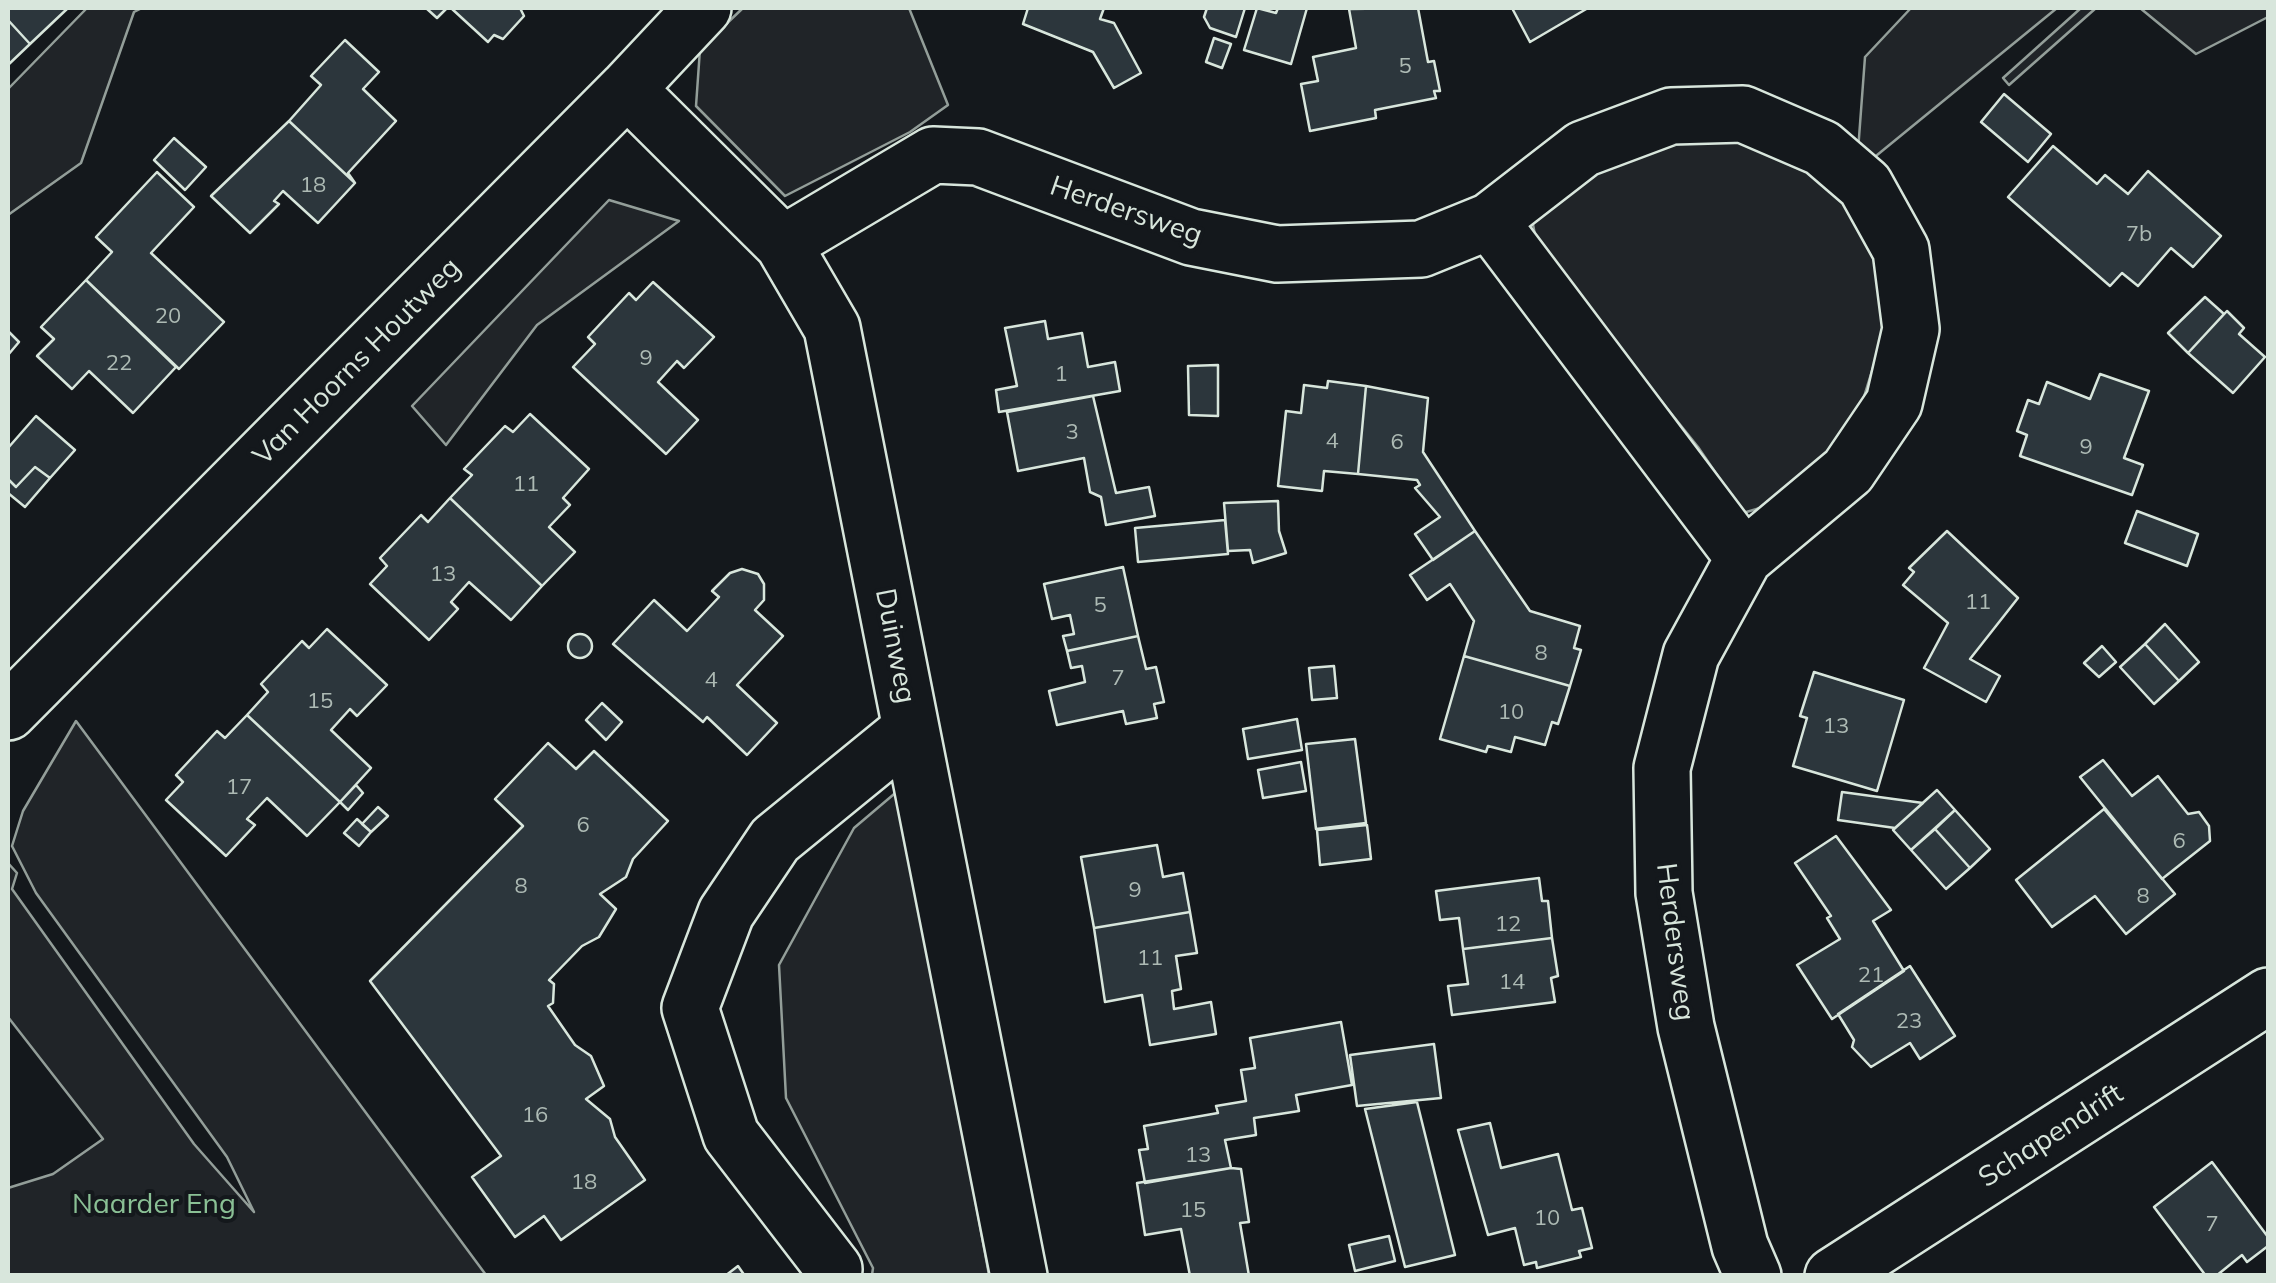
<!DOCTYPE html>
<html>
<head>
<meta charset="utf-8">
<style>
  body { margin:0 }
  #map { position:relative; width:2276px; height:1283px; overflow:hidden; background:#14181c; font-family:Mulish,sans-serif }
  canvas { display:block }
  .frame { position:absolute; inset:0; border:10px solid #d8e6dc; pointer-events:none }
</style>
</head>
<body>
<div id="map">
<canvas width="2276" height="1283"></canvas>
<div class="frame"></div>
</div>
<script>
const ctx = document.querySelector('canvas').getContext('2d');
ctx.lineJoin = 'round';
function paint(path, color) { ctx.fillStyle = color; ctx.fill(path, 'evenodd'); }
function trace(path, color, width, dash) { ctx.strokeStyle = color; ctx.lineWidth = width; ctx.lineCap = dash ? 'butt' : 'round'; ctx.setLineDash(dash || []); ctx.stroke(path); }
function write(font, color, halo, rows, align = 'center') {
  ctx.font = font + ' Mulish,sans-serif'; ctx.lineWidth = 8; ctx.setLineDash([]); ctx.textBaseline = 'middle'; ctx.strokeStyle = halo; ctx.fillStyle = color; for (const [text, x, y, turn = 0] of rows) {
    ctx.save(); ctx.translate(x, y); ctx.rotate((+turn || 0) * Math.PI / 180); ctx.textAlign = isNaN(turn) ? turn : align; if (halo) ctx.strokeText(text, 0, 0); ctx.fillText(text, 0, 0); ctx.restore();
  }
}
const green = new Path2D(`
  M87,8H142L134,12L81,163L8,215V89Z
  M743,8H909L948,105L910,132L785,196L696,106L700,49Z
  M1911,8H2057L1871,160L1858,151L1865,57Z
  M2081,8H2096L2009,85L2003,78Z
  M2140,8H2268V17L2196,54Z
  M1722,132L1781,151L1838,190L1867,222L1888,319L1854,429L1787,500L1743,513L1698,447L1537,246L1532,219L1612,156Z
  M609,200L679,221L537,325L446,445L412,406Z
  M76,721L486,1275H8V1188L53,1174L103,1139L8,1017V863L17,873L12,889L194,1144L254,1212L227,1157L36,893L12,846L23,811Z
  M900,789L989,1275H872L873,1268L786,1098L779,965L854,828Z`);
paint(green, '#202428');
trace(green, '#939e99', 2.5);
const building = new Path2D(`
  M8,8H68L30,44L8,20Z
  M426,8H447L437,18Z
  M451,8H520L524,16L503,39L494,35L488,42Z
  M1028,8H1104L1100,19L1114,23L1141,73L1114,88L1093,52L1023,24Z
  M1207,8H1245L1236,37L1210,28L1204,17Z
  M1257,8L1276,13L1278,8H1307L1291,64L1244,50Z
  M1418,8L1428,62L1434,61L1440,91H1434L1436,98L1375,110L1376,118L1310,131L1301,84L1318,81L1313,57L1356,48L1349,9Z
  M1512,8H1588L1530,42Z
  M8,20L30,44L8,65Z
  M1214,38L1231,44L1222,68L1206,62Z
  M345,40L379,72L363,89L396,121L348,173L355,183L289,121L321,85L311,76Z
  M2004,94L2051,134L2028,162L1981,122Z
  M289,121L355,183L318,223L283,191L274,201L279,204L250,233L211,196Z
  M174,138L206,167L185,190L154,160Z
  M2053,146L2097,184L2105,175L2128,194L2148,171L2221,236L2193,267L2171,248L2138,286L2122,273L2110,286L2008,197Z
  M157,172L194,207L151,253L224,322L179,369L86,280L112,252L96,237Z
  M86,280L176,367L133,413L89,371L72,389L37,356L54,339L41,327Z
  M653,282L714,337L684,368L677,361L658,382L698,420L666,454L573,367L595,344L588,337L629,293L636,300Z
  M2205,297L2224,314L2188,353L2168,333Z
  M2227,311L2244,328L2239,334L2265,357L2233,393L2188,353Z
  M1045,321L1048,339L1082,333L1088,367L1115,362L1120,391L999,412L996,390L1017,386L1005,328Z
  M8,331L19,342L8,355Z
  M1218,365V416L1189,415L1188,366Z
  M2100,374L2149,391L2124,458L2143,465L2132,495L2020,456L2027,435L2017,431L2028,400L2039,404L2047,382L2090,399Z
  M1328,381L1366,386L1358,474L1324,471L1322,491L1278,486L1286,411L1301,413L1304,385L1327,388Z
  M1366,386L1428,398L1423,452L1475,531L1433,560L1415,534L1440,517L1415,488L1420,485L1417,480L1358,474Z
  M1093,396L1116,493L1149,487L1155,516L1106,525L1101,497L1090,492L1084,458L1018,471L1007,412Z
  M530,414L589,469L563,498L570,505L549,527L575,552L542,586L450,498L472,475L464,469L505,426L513,432Z
  M36,416L75,450L50,478L35,467L16,487L8,479V448Z
  M35,467L50,478L25,507L8,493V479L16,487Z
  M450,498L542,586L511,620L469,582L451,602L458,609L429,640L370,584L387,566L380,558L421,515L428,522Z
  M1278,501L1279,531L1286,553L1253,563L1250,550L1228,551L1224,503Z
  M2137,511L2198,534L2187,566L2125,543Z
  M1225,520L1228,554L1138,562L1135,528Z
  M1475,531L1530,611L1580,626L1574,648L1581,650L1570,686L1464,656L1474,621L1450,584L1427,600L1410,575Z
  M1947,531L2018,598L1970,659L2000,676L1986,702L1924,668L1948,623L1903,585L1914,572L1909,568Z
  M1123,567L1138,636L1067,651L1063,636L1074,634L1070,615L1052,619L1044,584Z
  M742,569L758,574L764,584V600L755,610L783,636L737,685L777,723L747,755L707,717L703,722L613,644L654,600L687,631L719,597L712,591L730,573Z
  M2165,624L2199,662L2179,681L2145,644Z
  M327,629L387,685L357,716L350,709L331,730L371,768L340,802L247,715L268,692L261,684L302,641L309,648Z
  M568 646a12 12 0 1 1 24 0a12 12 0 1 1-24 0Z
  M1138,636L1146,669L1156,667L1164,702L1154,704L1157,718L1126,724L1123,711L1057,725L1049,691L1085,682L1082,666L1071,668L1067,651Z
  M2145,644L2179,681L2154,704L2120,667Z
  M2102,646L2116,662L2099,677L2084,663Z
  M1464,656L1570,686L1558,724L1552,722L1545,745L1515,737L1511,752L1488,746L1486,752L1440,739Z
  M1334,666L1337,698L1312,700L1309,668Z
  M1814,672L1904,700L1877,791L1793,766L1807,718L1800,716Z
  M602,703L622,722L606,740L586,720Z
  M247,715L340,802L307,836L267,798L247,819L255,825L226,856L166,800L183,782L176,775L217,731L225,738Z
  M1297,719L1302,750L1248,759L1243,729Z
  M1355,739L1366,823L1316,829L1306,744Z
  M548,743L576,769L594,751L668,821L633,859L626,877L600,894L616,909L599,937L582,946L549,980L554,984L553,1003L548,1006L575,1045L591,1056L604,1086L586,1099L610,1119L615,1137L645,1180L561,1240L544,1216L515,1237L472,1177L501,1156L370,981L523,826L495,799Z
  M2103,760L2132,796L2158,776L2188,814L2199,812L2209,826L2210,841L2162,879L2080,777Z
  M1301,762L1306,791L1263,798L1258,770Z
  M356,785L363,793L348,810L340,802Z
  M1937,790L1955,810L1911,850L1893,830Z
  M1842,792L1923,803L1895,828L1838,820Z
  M378,807L388,816L371,832L362,824Z
  M2104,809L2175,894L2126,934L2095,896L2052,927L2016,880Z
  M1955,810L1990,849L1970,868L1935,829Z
  M357,819L371,832L359,846L344,833Z
  M1367,825L1371,859L1320,865L1317,830Z
  M1935,829L1970,868L1946,889L1911,850Z
  M1836,836L1891,910L1873,921L1904,971L1832,1019L1797,965L1840,939L1827,918L1831,916L1795,863Z
  M1157,845L1163,877L1183,873L1190,912L1094,928L1081,857Z
  M1539,878L1542,901H1548L1552,938L1463,949L1459,918L1440,920L1436,891Z
  M1190,912L1197,953L1176,956L1181,989L1172,991L1174,1009L1211,1002L1216,1034L1150,1045L1142,995L1105,1002L1094,928Z
  M1552,938L1558,976L1551,978L1555,1002L1452,1015L1448,986L1468,984L1463,949Z
  M1910,966L1955,1036L1920,1059L1910,1043L1871,1067L1852,1047L1854,1040L1838,1014Z
  M1341,1022L1352,1085L1296,1095L1299,1111L1254,1118L1256,1135L1225,1140L1231,1168L1145,1183L1139,1150L1148,1149L1144,1126L1218,1113L1216,1106L1246,1101L1241,1070L1255,1068L1250,1038Z
  M1434,1044L1441,1098L1357,1106L1350,1055Z
  M1417,1102L1455,1255L1405,1267L1365,1109Z
  M1490,1123L1501,1168L1558,1154L1572,1210L1582,1208L1592,1248L1579,1251L1581,1257L1537,1268L1536,1262L1524,1265L1515,1228L1488,1235L1458,1130Z
  M2212,1162L2268,1237V1246L2247,1262L2242,1255L2216,1276H2206L2154,1207Z
  M1231,1168L1241,1169L1249,1222L1240,1223L1249,1276H1190L1181,1229L1145,1235L1137,1183Z
  M1389,1236L1395,1261L1355,1271L1349,1245Z
  M738,1266L745,1276H725Z`);
paint(building, '#2c363c');
trace(building, '#d8e6dc', 2.5);
const minor = new Path2D(`
  M627,89L783,244L832,328L1019,1276
  M1490,221L1744,558
  M783,244L933,155L978,157L1191,237L1277,254L1421,249L1490,221L1583,149L1671,116L1743,114L1822,148L1865,185L1901,250L1911,329L1894,403L1848,471L1744,558L1691,655L1662,768L1664,893L1686,1027L1740,1246L1753,1276
  M8,712L627,89L703,8
  M834,1269L731,1135L690,1008L726,913L775,840L911,729
  M1833,1276L2268,996`);
trace(minor, '#d8e6dc', 60);
trace(minor, '#14181c', 55);
write('22px', '#adbab4', null, [
  ["5",1405,66],
  ["18",313,185],
  ["7b",2139,234],
  ["20",168,316],
  ["9",646,358],
  ["22",119,363],
  ["1",1061,374],
  ["3",1072,432],
  ["4",1332,441],
  ["6",1397,442],
  ["9",2086,447],
  ["11",526,484],
  ["13",443,574],
  ["11",1978,602],
  ["5",1100,605],
  ["8",1541,653],
  ["7",1118,678],
  ["4",711,680],
  ["15",320,701],
  ["10",1511,712],
  ["13",1836,726],
  ["17",239,787],
  ["6",583,825],
  ["6",2179,841],
  ["8",521,886],
  ["9",1135,890],
  ["8",2143,896],
  ["12",1508,924],
  ["11",1150,958],
  ["21",1871,975],
  ["14",1512,982],
  ["23",1909,1021],
  ["16",535,1115],
  ["13",1198,1155],
  ["18",584,1182],
  ["15",1193,1210],
  ["10",1547,1218],
  ["7",2212,1224]
]);
write('28px', '#d8e6dc', '#14181c', [
  ["Herdersweg",1126,211,19],
  ["Van Hoorns Houtweg",357,362,-45],
  ["Duinweg",895,646,79],
  ["Herdersweg",1675,942,83],
  ["Schapendrift",2051,1136,-33]
]);
write('28px', '#8ac095', '#14181c', [
  ["Naarder Eng",154,1205]
]);
</script>
</body>
</html>
